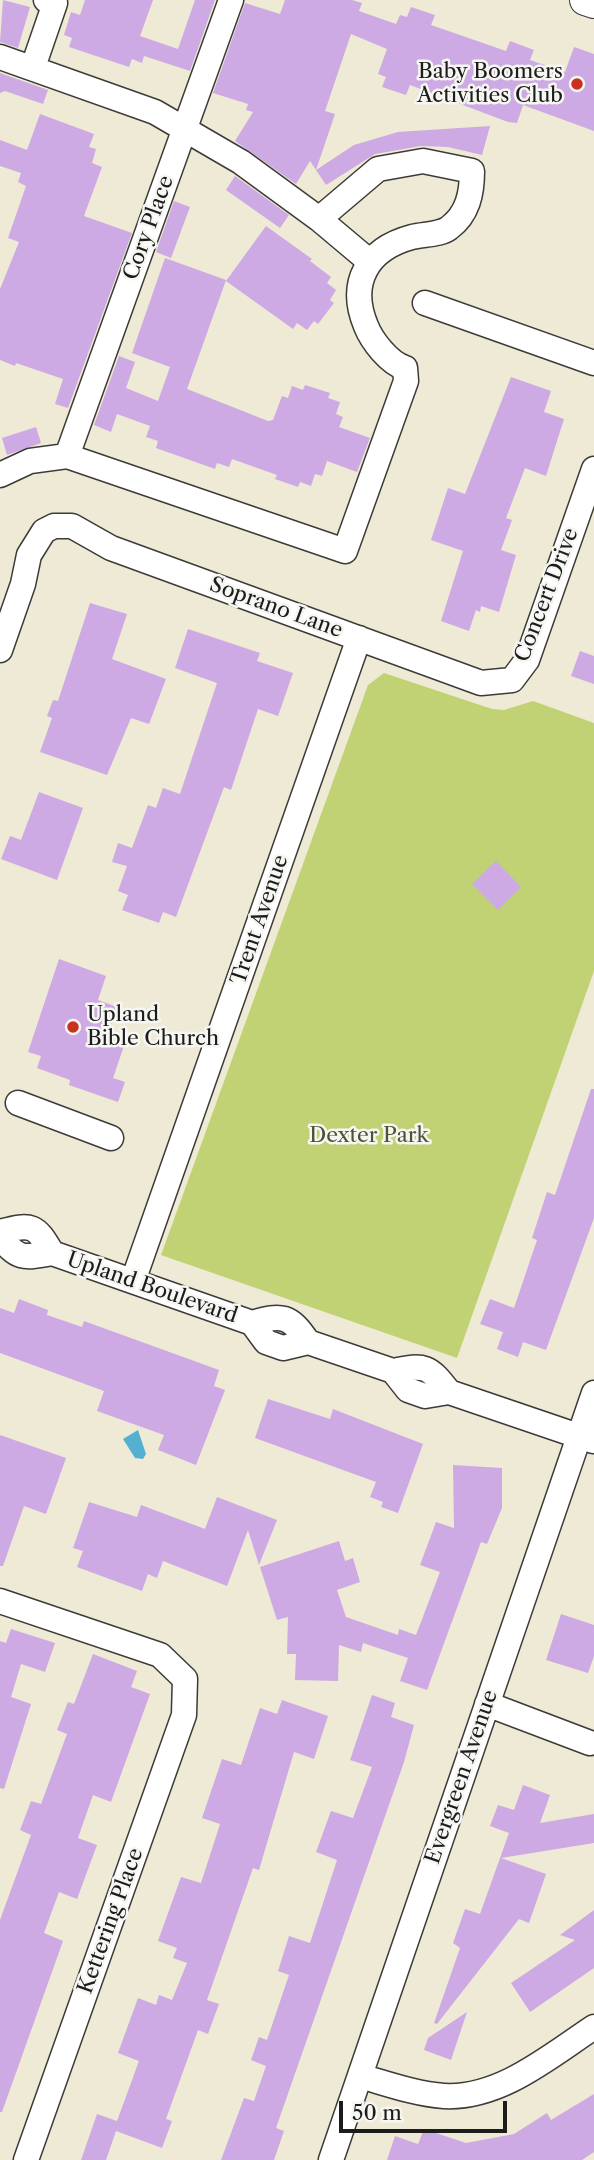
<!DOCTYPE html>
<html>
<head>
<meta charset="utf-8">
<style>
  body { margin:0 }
  #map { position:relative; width:594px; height:2160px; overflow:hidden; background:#eeead5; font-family:"Libre Caslon Text",serif }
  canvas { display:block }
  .scale { position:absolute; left:339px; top:2101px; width:168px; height:32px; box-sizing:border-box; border:4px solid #1c1c1c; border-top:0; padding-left:9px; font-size:21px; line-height:24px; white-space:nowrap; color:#1c1c1c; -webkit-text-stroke:5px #f6f6f2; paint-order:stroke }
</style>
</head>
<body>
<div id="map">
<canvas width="594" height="2160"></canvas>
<div class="scale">50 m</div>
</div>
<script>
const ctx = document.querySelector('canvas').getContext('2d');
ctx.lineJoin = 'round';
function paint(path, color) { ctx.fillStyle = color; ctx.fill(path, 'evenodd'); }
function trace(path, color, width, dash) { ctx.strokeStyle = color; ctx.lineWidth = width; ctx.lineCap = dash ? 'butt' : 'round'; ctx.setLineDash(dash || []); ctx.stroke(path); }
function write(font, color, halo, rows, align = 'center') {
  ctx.font = font + ' "Libre Caslon Text",serif'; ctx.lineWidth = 5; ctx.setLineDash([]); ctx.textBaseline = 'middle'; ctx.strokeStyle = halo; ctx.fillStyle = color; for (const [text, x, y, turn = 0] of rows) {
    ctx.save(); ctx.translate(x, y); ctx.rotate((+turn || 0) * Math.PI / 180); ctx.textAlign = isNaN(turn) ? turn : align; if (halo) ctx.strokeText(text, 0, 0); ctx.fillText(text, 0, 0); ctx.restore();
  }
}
paint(new Path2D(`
  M384,673L492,709L504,710L533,701L594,723V971L457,1358L161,1255L368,685Z`), '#c1d274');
paint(new Path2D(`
  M138,1430L146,1454L143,1459L135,1458L123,1439Z`), '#55afd2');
paint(new Path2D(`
  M3,0L30,7L18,48L0,42Z
  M85,0H153L140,36L178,49L195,0H215L190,71L144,56L142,63L132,59L129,67L69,47L72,38L64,35L71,12L80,15Z
  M285,0H352L362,3L359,11L396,24L400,15L407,17L411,7L435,15L431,25L506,51L510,41L534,50L530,60L565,72L574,47L594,54V131L523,105L517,123L508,122L410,85L406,95L382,87L386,77L378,74L387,49L351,34L325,111L335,114L316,170L310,161L296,184L235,141L253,112L246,110L248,104L213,93L245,3L280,14Z
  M0,73L48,90L43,104L5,91L0,93Z
  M40,114L94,134L89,147L96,149L92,163L102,167L84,216L132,233L68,408L55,404L63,379L16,363L15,366L0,360V289L19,242L8,238L26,186L18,182L21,173L0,166V140L27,150Z
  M490,126L482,155L448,147L421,146L375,154L326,185L316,170L354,145L398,132Z
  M235,176L289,215L280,228L226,190Z
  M174,201L190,207L171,258L156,252Z
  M266,226L312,259L310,261L331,277L327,283L336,290L330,300L334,303L318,324L314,321L307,330L297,323L293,329L226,281Z
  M165,258L226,280L187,389L268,421L273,420L282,396L288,398L292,386L303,390L305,385L330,393L328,398L340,402L336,414L343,417L339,427L370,438L357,472L327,461L322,476L315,474L311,486L300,482L298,487L275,479L277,475L232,459L229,467L217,463L215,469L156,448L158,441L146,437L150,426L117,414L111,432L94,425L119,356L135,362L126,388L158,401L170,367L132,353Z
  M511,377L551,391L544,412L564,419L546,476L525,468L506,518L512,520L501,550L516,555L499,612L481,606L480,612L476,610L469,631L441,621L463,551L431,540L448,488L465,494Z
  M36,427L41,443L7,455L2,438Z
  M90,603L127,614L112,659L166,679L149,724L131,718L107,775L40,752L52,718L47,716L53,700L58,701Z
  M188,629L260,653L257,661L293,673L278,716L258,709L231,790L224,787L176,917L163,912L159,923L122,910L128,895L118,891L127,866L112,862L118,843L132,848L148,805L156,808L163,788L180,794L217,683L175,668Z
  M580,651L594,656V684L571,676Z
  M39,792L83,808L57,880L1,859L10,836L21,840Z
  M496,861L521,887L498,910L472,884Z
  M59,959L106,976L98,1000L117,1007L109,1031L127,1037L113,1078L125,1082L118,1102L69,1085L70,1080L37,1068L41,1056L28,1052Z
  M591,1089H594V1218L546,1350L523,1342L518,1357L497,1349L503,1332L480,1324L490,1299L514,1308L537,1240L532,1238L547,1192L555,1195Z
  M19,1299L48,1310L47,1315L82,1327L84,1321L219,1370L214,1386L225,1390L196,1465L158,1450L164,1435L97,1411L104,1391L0,1353V1308L14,1313Z
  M268,1399L330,1419L333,1409L423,1444L398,1513L381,1507L383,1502L370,1497L376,1482L255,1438Z
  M0,1435L66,1458L46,1514L24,1506L3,1566H0Z
  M453,1465L502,1468V1508L487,1544L481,1542L427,1690L400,1681L408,1658L363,1643L361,1652L339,1645L338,1681L295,1680L296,1654H287L288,1617L277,1620L260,1567L339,1541L345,1561L353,1558L360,1582L337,1590L346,1617L398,1635L399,1629L416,1635L440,1572L420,1565L436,1522L454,1528Z
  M217,1497L277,1520L259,1565L248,1530L227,1586L163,1561L157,1578L148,1574L142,1591L77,1567L83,1551L73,1548L89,1502L137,1517L141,1505L205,1529Z
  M561,1614L594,1625V1656L588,1673L546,1660Z
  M11,1629L55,1643L45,1672L21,1664L11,1697L31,1704L4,1789L0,1788V1641L6,1643Z
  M93,1654L137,1671L131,1687L150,1694L111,1802L93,1795L78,1838L97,1845L77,1899L59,1892L44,1933L63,1941L2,2112H0V1920L31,1835L20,1830L31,1801L41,1804L67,1734L57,1730L68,1702L74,1704Z
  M372,1695L395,1703L391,1717L414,1725L404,1762L276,2128L284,2131L274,2160H221L244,2098L254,2101L266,2066L251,2060L259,2037L267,2040L289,1975L278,1971L289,1936L310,1943L337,1860L316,1852L331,1811L353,1818L372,1767L350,1760Z
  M282,1700L328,1716L314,1759L294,1752L259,1870L253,1868L207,2000L219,2004L208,2034L198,2030L166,2119L172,2121L162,2148L116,2131L106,2160H81L97,2114L117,2121L139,2061L118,2053L138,1998L156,2005L159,1995L172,2000L187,1963L173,1958L177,1948L158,1941L181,1877L201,1883L220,1824L202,1818L222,1759L241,1765L260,1708L277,1714Z
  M523,1785L550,1795L540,1823L594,1814V1843L501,1858L546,1874L529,1923L519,1919L437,2024L434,2023L460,1948L453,1943L465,1909L480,1914L509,1833L490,1826L498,1805L514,1810Z
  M594,1910V1968L530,2012L511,1983L575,1940L560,1935Z
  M467,2012L451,2060L424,2050L428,2038Z
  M594,2094V2152L582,2160H387L395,2136L418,2144L424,2129L466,2143L514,2134L547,2113L551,2120Z`), '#cdaae3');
const minor = new Path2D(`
  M0,57L155,112L241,162L319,219L369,261
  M33,67L55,3L46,0
  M425,303L594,363
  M67,456L231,0
  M0,475L30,461L67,456L345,551L406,381L405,368C389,363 372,341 366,326C348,283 367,249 412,237C423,234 440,235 449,228C468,214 472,193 472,171L423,161L378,169L319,219
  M0,650L23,584L29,555L44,531L54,526H72L111,548L481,683L512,680L527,660L594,469
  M18,1103L111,1138
  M0,1232C32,1223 36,1225 52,1253
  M0,1236C17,1260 24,1258 52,1253L252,1323L266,1342L283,1348L308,1342L393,1371L408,1390L425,1396L449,1392L593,1441
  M133,1281L359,638
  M252,1323C282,1314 290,1315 308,1342
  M393,1371C425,1364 429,1366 449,1392
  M0,1601L160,1655L185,1679L184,1715L26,2160
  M487,1704L590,1743
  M360,2076C388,2084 416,2094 444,2096C500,2099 550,2056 594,2027
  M331,2160L594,1393`);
const major = new Path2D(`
  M585,0L594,3`);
trace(minor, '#3c3b38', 27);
trace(major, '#3c3b38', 32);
trace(minor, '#fff', 24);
trace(major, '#fff', 30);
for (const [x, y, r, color] of [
  [577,84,7,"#c8321e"],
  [73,1027,7,"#c8321e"]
]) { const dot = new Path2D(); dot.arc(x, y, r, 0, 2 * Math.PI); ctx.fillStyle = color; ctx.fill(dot); trace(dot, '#f6f6f2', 2.5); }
write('21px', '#1c1c1c', '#f6f6f2', [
  ["Baby Boomers",563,72],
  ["Activities Club",563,96],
  ["Upland",87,1015,"left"],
  ["Bible Church",87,1039,"left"]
], 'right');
write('21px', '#1c1c1c', '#f6f6f2', [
  ["Cory Place",149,228,-70],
  ["Concert Drive",547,595,-69],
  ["Soprano Lane",276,608,20],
  ["Trent Avenue",260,920,-71],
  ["Upland Boulevard",152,1288,19],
  ["Evergreen Avenue",462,1777,-71],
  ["Kettering Place",111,1921,-70]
]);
write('21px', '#4e5336', '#f6f6f2', [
  ["Dexter Park",369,1136]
]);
</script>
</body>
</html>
